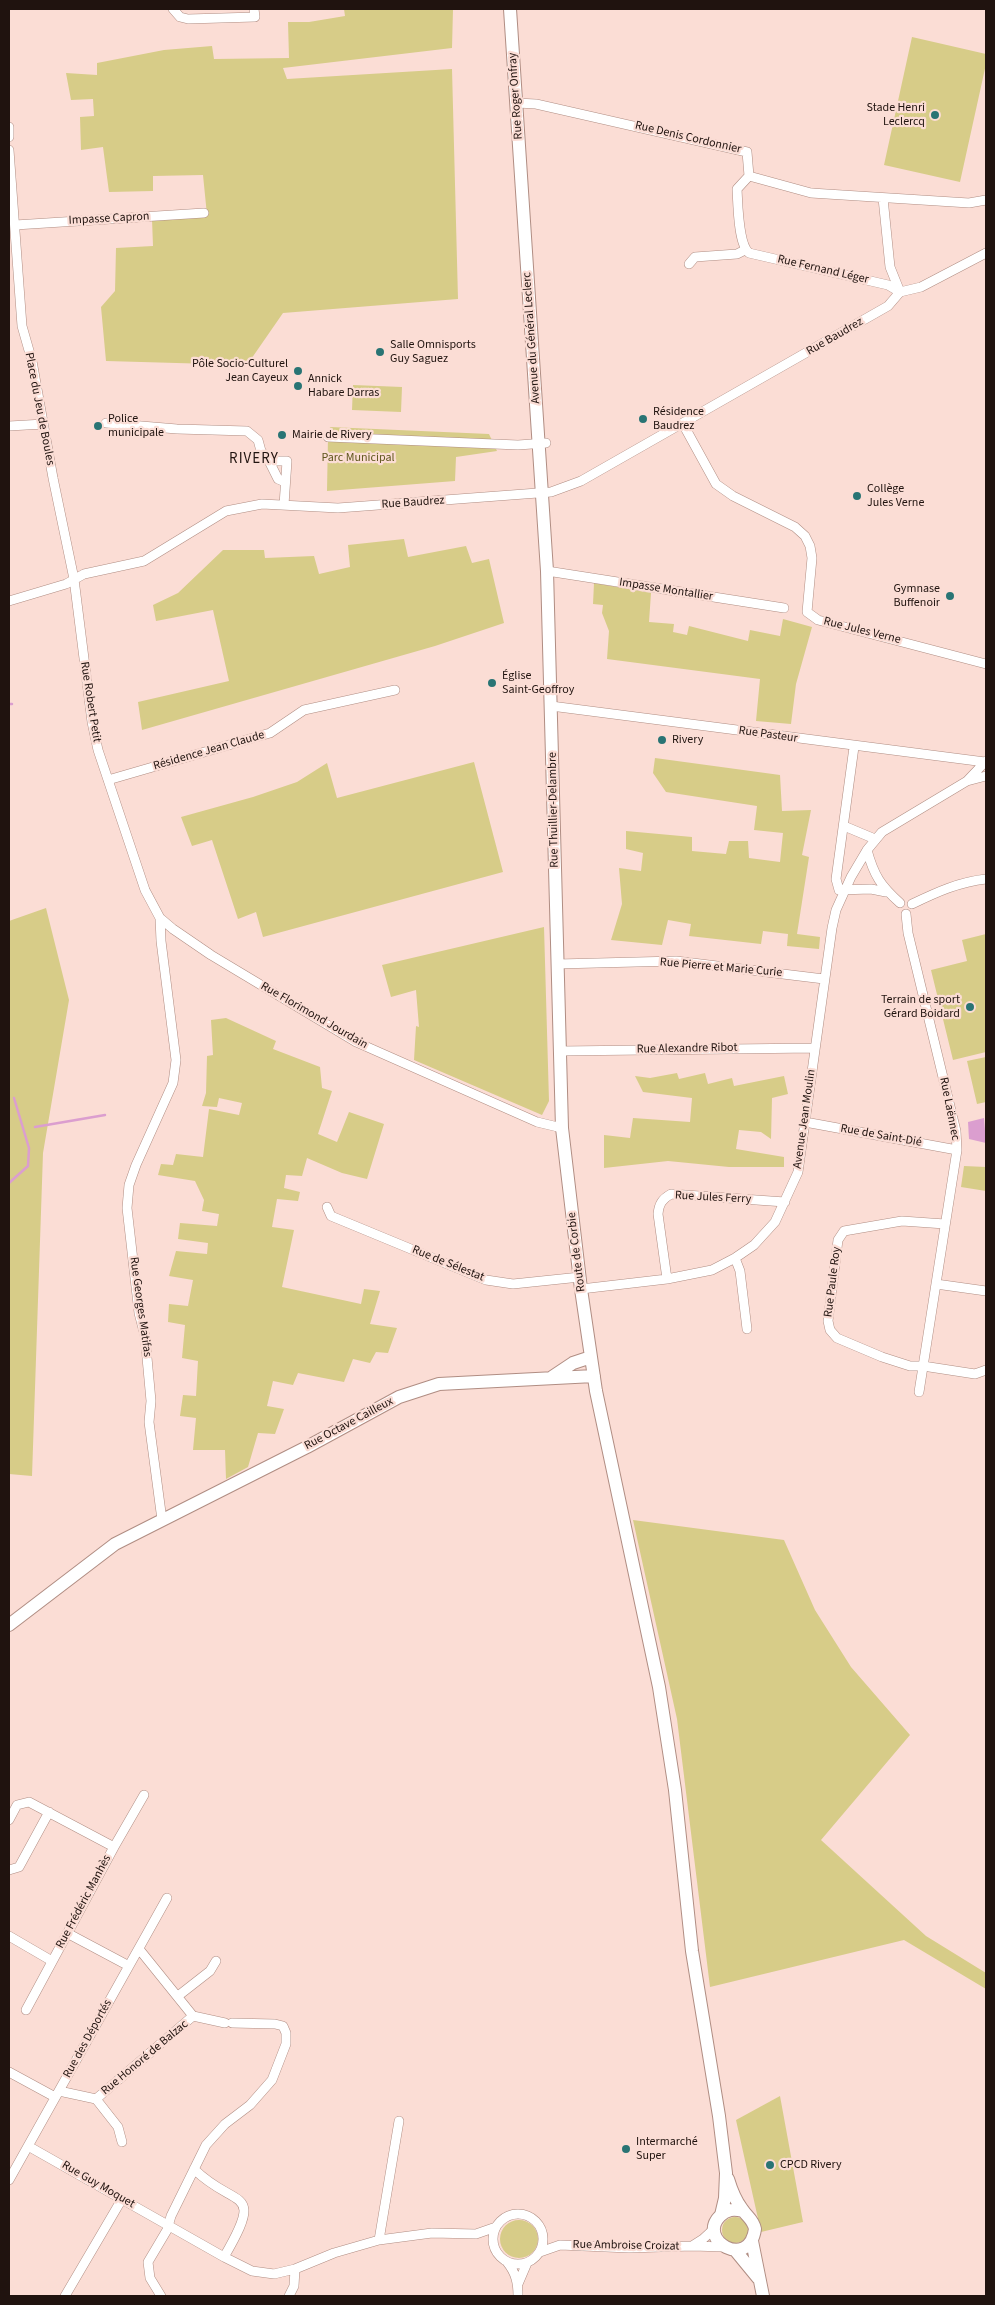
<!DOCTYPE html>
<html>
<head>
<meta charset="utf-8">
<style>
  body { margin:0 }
  #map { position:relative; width:995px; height:2305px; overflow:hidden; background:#fbddd5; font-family:"Source Sans 3",sans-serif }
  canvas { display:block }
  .frame { position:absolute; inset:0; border:10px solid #20130f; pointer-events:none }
</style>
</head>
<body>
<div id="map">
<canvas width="995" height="2305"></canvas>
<div class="frame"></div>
</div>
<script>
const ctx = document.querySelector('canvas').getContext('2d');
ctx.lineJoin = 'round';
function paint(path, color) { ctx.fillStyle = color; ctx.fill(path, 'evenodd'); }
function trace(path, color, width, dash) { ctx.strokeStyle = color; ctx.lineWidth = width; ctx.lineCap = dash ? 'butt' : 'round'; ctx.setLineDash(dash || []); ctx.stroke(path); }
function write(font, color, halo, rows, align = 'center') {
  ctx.font = font + ' "Source Sans 3",sans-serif'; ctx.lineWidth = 4.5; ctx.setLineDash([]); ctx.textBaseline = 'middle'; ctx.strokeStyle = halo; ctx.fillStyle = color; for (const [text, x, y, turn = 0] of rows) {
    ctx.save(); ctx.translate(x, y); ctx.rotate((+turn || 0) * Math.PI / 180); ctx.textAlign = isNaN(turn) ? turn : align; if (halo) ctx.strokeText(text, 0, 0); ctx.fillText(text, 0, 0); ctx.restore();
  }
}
paint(new Path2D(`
  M344,9H453L452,48L283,68L287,79L452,69L458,299L283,313L247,365L106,361L101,307L115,291L116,248L153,246L152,219L207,215L203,175L153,176V191L109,192L103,147L81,150L80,117L94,116L93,99L71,100L66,73L97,75V63L164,50L212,46L214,59L289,58L288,22H309L345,16Z
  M912,37L986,54V64L960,182L884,165Z
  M353,385L402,387L401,412L352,410Z
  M330,427L489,434L497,451L456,457L455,481L327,491L328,437Z
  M404,539L408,557L466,546L472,563L489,559L504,623L435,646L142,730L138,702L229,681L213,610L156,621L153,605L178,593L223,550H264L265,558L314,556L319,574L350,567L348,545Z
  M594,583L651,593L649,622L674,624L673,632L687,635L689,626L748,641L750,630L780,636L783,619L812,627L796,684L791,724L756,721L760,679L607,659L609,631L602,613L603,605L593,604Z
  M655,758L780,775L782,811L811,810L802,855L809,857L797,934L820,937L819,949L787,946L788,934L763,931L761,944L689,936L691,924L668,920L662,945L611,940L622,904L619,868L641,871L643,853L626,849V831L692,837V851L726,854L729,841H748L749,858L780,862L783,833L754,830L757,806L666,792L653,773Z
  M474,762L503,872L263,937L256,912L238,919L212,840L192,846L181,817L253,797L297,782L327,763L337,798Z
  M46,908L69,1000L43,1153L32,1476L9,1474V921Z
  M544,927L549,1101L542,1115L414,1060L416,1026L419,1027L416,990L391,997L382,965Z
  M986,934V1052L953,1060L931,970L967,961L962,940Z
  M226,1018L276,1041L273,1049L320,1067L322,1088L332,1091L318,1134L337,1142L349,1112L384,1124L367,1179L342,1173L307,1158L302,1176L286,1175L284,1188L300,1192L298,1201L277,1199L272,1227L294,1230L282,1287L361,1304L364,1289L380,1291L370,1324L397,1328L388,1353L376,1352L370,1363L353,1359L344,1382L298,1373L293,1385L273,1381L267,1406L284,1409L275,1434L258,1433L248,1467L226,1479L225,1450H193L196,1418L180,1416L183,1395L196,1396L198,1361L182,1358L185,1325L168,1322L169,1304L188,1306L193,1280L169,1276L176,1251L207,1254L208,1243L178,1239L180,1223L217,1226L219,1214L202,1211L204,1200L195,1181L158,1175L161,1164L173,1165L176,1154L203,1157L209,1109L239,1115L242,1103L219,1098L217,1107L202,1106L206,1093L207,1056L213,1055L211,1020Z
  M986,1057V1102L977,1104L967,1061Z
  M677,1073L679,1079L705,1073L708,1084L732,1078L734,1086L784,1076L788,1094L772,1098L771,1139L761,1132L739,1130L736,1149L784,1157V1167H729L668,1161L604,1168V1135L630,1138L633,1118L690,1122L692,1098L643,1092L635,1076L650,1078Z
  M964,1166L986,1167V1191L961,1187Z
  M633,1520L784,1540L815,1610L851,1667L910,1735L821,1840L926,1936L986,1973V1989L904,1940L710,1987L677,1719Z
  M780,2096L803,2222L761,2232L736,2120Z
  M722 2230a13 13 0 1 1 26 0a13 13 0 1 1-26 0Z
  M500 2239a19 19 0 1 1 38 0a19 19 0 1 1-38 0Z`), '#d7cc88');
paint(new Path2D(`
  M984,1118L986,1143L969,1139L968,1122Z`), '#db9ecf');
trace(new Path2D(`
  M9,704H12
  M35,1127L105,1115
  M9,1183L28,1166L29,1148L14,1098`), '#db9ecf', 2.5);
const street = new Path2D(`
  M173,9L180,17L188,19L255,17L254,9
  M517,103L536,104L747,152L749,176
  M9,127V137
  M9,150L22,326L32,361L53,478L74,579L92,722L98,750L145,890L160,918L173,929L211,955L356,1042L537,1122L562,1128
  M749,176L737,189C738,204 738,244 749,253L888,285L900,292
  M749,176L811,193L969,203L986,200
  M883,198L890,267L900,292
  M15,225L204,213
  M689,264L695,257L737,254L745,250
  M106,423L177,429L247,431L258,440L261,451L269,461
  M683,424L716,484L733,496L795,527L805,536L810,546L812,558L807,612L818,620L986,664
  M9,426L44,424
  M328,437L518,445L546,443
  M284,505L287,461H269L278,479L285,482
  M547,571L784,608
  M9,601L66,584L84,574L144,561L226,511L262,504L338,508L551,492L581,481L888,306L900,292L921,287L986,253
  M551,706L985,762
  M854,747L836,879L839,890L871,889L886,892
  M108,780L270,733L304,710L395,690
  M967,781L986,776
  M844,826L875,839
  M867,850C874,876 881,886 900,903
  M912,904C937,892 959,882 986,879
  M906,914L908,933L956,1131L957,1150L919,1392
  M160,918L161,941L176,1060L173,1083L136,1165L129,1185L127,1208L139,1313L145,1336L151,1401L149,1422L162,1520
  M558,964L676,961L824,979
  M560,1051L815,1048
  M805,1122L957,1150
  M327,1207L331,1216L486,1280L513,1284L580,1277
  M945,1224L902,1221L844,1231L838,1240L828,1321L830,1330L837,1338L882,1357L910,1366H923L975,1374L986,1370
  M735,1258L740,1271L747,1329
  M667,1279L658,1214C659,1204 662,1199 671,1194L785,1202
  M936,1284L986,1291
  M581,1289L667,1279L712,1270L735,1258L754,1245L775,1222L798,1172L832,928L836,910L851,877L867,850L882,832L967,781L986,761
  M9,1820L17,1805L29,1802L114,1847
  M9,1870L19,1867L49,1812
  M67,1933L129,1966
  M9,1936L52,1961
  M139,1949L193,2016
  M178,1996L210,1971L216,1961
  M26,2010L114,1847L144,1795
  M193,2016L225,2023
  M9,2072L55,2097
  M59,2091L96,2099L193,2016
  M96,2099L118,2127L122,2142
  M28,2146L224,2257L252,2271L274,2274L295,2269L334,2253L379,2240L432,2233L476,2234L496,2227
  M194,2169C235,2210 266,2185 224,2257
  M9,2180L167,1898
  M493 2239a25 25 0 1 1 50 0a25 25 0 1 1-50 0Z
  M379,2240L399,2121
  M692,2246L703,2239L715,2228
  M540,2252L560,2245L629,2248L692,2246L725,2247
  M507,2262C516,2273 518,2283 518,2296
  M518,2284L527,2263
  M65,2296L122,2199
  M161,2296L150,2278L148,2262L167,2230L171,2216L206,2145L225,2124L250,2105L272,2080L286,2044V2033L283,2026L275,2024L232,2023
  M289,2296L294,2286L295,2269`);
const secondary = new Path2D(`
  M510,9L547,571L562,1128L581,1289L596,1391L659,1687L675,1790L692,1951L719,2116L726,2173L725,2198L721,2215
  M552,1377L573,1363L591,1357
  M9,1625L115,1544L307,1447L399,1397L439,1384L594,1376
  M728,2179C731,2189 735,2200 742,2209C747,2217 753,2219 755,2229C749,2271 696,2240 720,2216C727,2209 734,2209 743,2211
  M752,2241L763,2296
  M735,2250L758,2278`);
trace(street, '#b08d83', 10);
trace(secondary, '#b08d83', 14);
trace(street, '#fff', 9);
trace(secondary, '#fff', 12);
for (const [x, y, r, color] of [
  [935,115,5,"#297474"],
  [380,352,5,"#297474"],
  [298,371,5,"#297474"],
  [298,386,5,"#297474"],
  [643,419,5,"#297474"],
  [98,426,5,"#297474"],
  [282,435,5,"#297474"],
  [857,496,5,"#297474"],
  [950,596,5,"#297474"],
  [492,683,5,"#297474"],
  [662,740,5,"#297474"],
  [970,1007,5,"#297474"],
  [626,2149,5,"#297474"],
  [770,2165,5,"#297474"]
]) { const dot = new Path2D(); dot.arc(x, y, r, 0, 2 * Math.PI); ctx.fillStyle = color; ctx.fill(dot); trace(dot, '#fbddd5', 2); }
write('12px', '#20130f', '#fbddd5', [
  ["Rue Roger Onfray",516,96,-94],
  ["Rue Denis Cordonnier",688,138,13],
  ["Impasse Capron",109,219,-3],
  ["Rue Fernand Léger",823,270,13],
  ["Rue Baudrez",835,337,-30],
  ["Avenue du Général Leclerc",532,338,-94],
  ["Place du Jeu de Boules",39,409,79],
  ["Rue Baudrez",413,503,-4],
  ["Impasse Montallier",666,590,9],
  ["Rue Jules Verne",862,631,14],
  ["Rue Robert Petit",90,702,81],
  ["Rue Pasteur",768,735,8],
  ["Résidence Jean Claude",209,751,-16],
  ["Rue Thuillier-Delambre",554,810,-91],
  ["Rue Pierre et Marie Curie",721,968,5],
  ["Rue Florimond Jourdain",314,1016,30],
  ["Rue Alexandre Ribot",687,1049,-1],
  ["Rue Laënnec",949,1109,79],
  ["Avenue Jean Moulin",805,1119,-82],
  ["Rue de Saint-Dié",881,1136,10],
  ["Rue Jules Ferry",713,1198,3],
  ["Route de Corbie",577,1252,-97],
  ["Rue de Sélestat",448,1264,22],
  ["Rue Paule Roy",833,1282,-83],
  ["Rue Georges Matifas",140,1307,82],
  ["Rue Octave Cailleux",349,1424,-28],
  ["Rue Frédéric Manhès",84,1902,-62],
  ["Rue des Déportés",88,2039,-61],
  ["Rue Honoré de Balzac",145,2058,-40],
  ["Rue Guy Moquet",98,2185,30],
  ["Rue Ambroise Croizat",626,2246,1]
]);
write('12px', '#20130f', '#fbddd5', [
  ["Stade Henri",925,108,"right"],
  ["Leclercq",925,122,"right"],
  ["Salle Omnisports",390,345],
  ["Guy Saguez",390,359],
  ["Pôle Socio-Culturel",288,364,"right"],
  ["Jean Cayeux",288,378,"right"],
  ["Annick",308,379],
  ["Habare Darras",308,393],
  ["Résidence",653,412],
  ["Baudrez",653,426],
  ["Police",108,419],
  ["municipale",108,433],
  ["Mairie de Rivery",292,435],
  ["Collège",867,489],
  ["Jules Verne",867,503],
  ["Gymnase",940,589,"right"],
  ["Buffenoir",940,603,"right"],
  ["Église",502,676],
  ["Saint-Geoffroy",502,690],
  ["Rivery",672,740],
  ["Terrain de sport",960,1000,"right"],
  ["Gérard Boidard",960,1014,"right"],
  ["Intermarché",636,2142],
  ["Super",636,2156],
  ["CPCD Rivery",780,2165]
], 'left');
write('12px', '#60571e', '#fbddd5', [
  ["Parc Municipal",358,458]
]);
ctx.letterSpacing = '1px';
write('15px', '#20130f', '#fbddd5', [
  ["RIVERY",254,460]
]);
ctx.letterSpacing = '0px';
</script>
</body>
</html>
